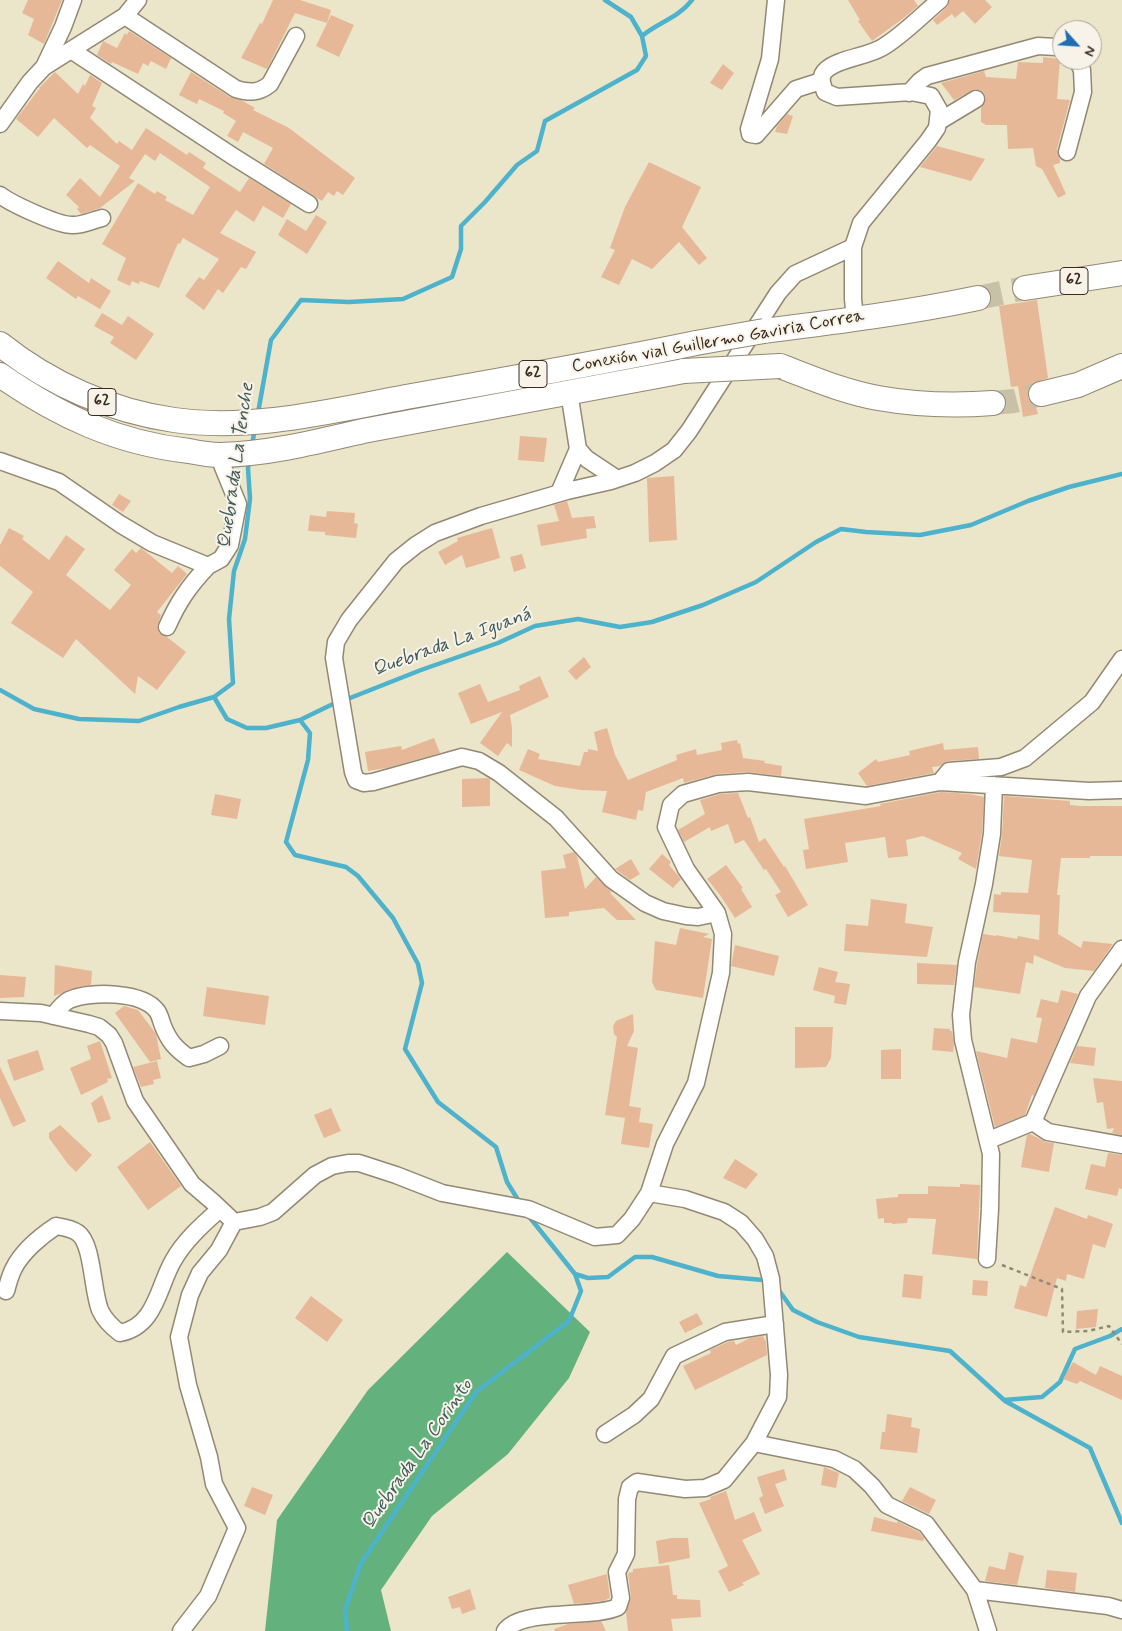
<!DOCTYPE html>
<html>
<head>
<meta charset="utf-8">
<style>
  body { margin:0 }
  #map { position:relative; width:1122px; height:1631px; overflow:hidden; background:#ebe5c9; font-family:Mynerve,sans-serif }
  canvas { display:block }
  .north { position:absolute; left:1052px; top:20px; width:50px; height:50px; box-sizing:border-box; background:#f7f3e8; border:1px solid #aca397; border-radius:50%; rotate:116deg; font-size:14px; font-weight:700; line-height:20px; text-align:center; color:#3b2a1e }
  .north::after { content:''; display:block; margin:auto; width:18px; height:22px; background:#1f6fb2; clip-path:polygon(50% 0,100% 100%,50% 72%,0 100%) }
</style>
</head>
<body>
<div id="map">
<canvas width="1122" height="1631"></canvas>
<div class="north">N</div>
</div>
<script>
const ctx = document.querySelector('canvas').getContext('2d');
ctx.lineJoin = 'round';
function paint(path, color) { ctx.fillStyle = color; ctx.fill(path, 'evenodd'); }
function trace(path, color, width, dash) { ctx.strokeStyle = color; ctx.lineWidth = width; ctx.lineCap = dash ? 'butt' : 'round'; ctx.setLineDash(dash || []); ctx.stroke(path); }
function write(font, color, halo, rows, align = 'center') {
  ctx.font = font + ' Mynerve,sans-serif'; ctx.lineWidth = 4; ctx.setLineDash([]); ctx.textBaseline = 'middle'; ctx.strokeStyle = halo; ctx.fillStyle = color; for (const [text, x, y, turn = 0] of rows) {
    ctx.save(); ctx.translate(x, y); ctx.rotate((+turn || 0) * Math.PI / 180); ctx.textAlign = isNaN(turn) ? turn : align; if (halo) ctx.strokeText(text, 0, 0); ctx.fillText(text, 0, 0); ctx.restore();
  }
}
paint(new Path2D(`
  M507,1252L590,1332L569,1378L508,1454L432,1516L381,1590L391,1631H265L277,1520L368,1390Z`), '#63b27d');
trace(new Path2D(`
  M642,36C659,22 678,18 692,0
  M258,413L271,340L301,300L349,302L403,299L452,277L461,249V226L485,202L517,165L537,151L545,121L637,70L646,56L642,36L631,17L605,0
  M252,445L255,428
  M0,690L34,709L79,719L139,721L179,707L214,697L227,719L247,728H266L300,720L337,702
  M214,697L233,683L229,619L234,571L245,539L250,499L248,468L250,460
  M345,700L421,670L498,643L535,626L578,619L620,627L652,622L703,605L756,582L816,542L841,529L866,532L920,535L971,525L1028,501L1069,487L1122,474
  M300,720L310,733L308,760L286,842L295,855L346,867L358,876L393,918L418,964L422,983L405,1049L438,1102L496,1147L507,1182L520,1203
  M527,1214L575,1274L588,1278L608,1277L635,1257H652L718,1276L763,1280L768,1282
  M778,1289L793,1310L817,1322L859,1337L950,1351L1004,1400L1042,1397L1060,1382L1075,1349L1110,1336L1122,1329
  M1005,1401L1090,1448L1122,1523
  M347,1631L345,1610L361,1563L476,1392L569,1321L581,1291L575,1274`), '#4db2cc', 4.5);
paint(new Path2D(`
  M28,0H62L44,44L28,35L34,19L22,13Z
  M273,0H300L331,10L327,23L295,13L267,69L241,58L260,23L262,24Z
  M848,0H914L918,6L905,17L872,41L858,21L860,20Z
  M950,0H985L992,7L975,24L963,11L955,18L952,14L937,25L933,20L947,7Z
  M331,15L354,25L339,57L316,46Z
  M129,31L171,58L166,69L151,61L148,66L143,63L138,74L112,62L111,64L97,55L103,41L117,48L125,33L127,35Z
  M1043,57L1060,59L1057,99L1070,100L1057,149L1058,155L1060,159V163L1053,165L1066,194L1058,198L1042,169L1036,166L1033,148L1008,149L1007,125H986L981,122V108L986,99L984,93L980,90L975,89L954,100L941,83L984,71L986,77L1016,79L1018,62L1043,63Z
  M723,64L734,73L722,90L710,83Z
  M55,72L78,94L83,84L85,86L90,75L102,83L92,106L96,108L90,118L117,144L119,141L132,150L146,128L187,155L189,152L206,163L203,168L240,192L249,178L291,204L283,218L263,206L254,222L236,210L220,233L256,252L246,269L241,267L223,293L218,289L204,310L185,296L199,277L204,280L219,259L183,238L180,244L178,243L159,288L140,281L139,284L132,281L130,286L117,280L126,258L102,244L138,183L155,194L157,191L167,197L165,200L193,215L210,187L160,153L155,161L145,154L129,178L135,181L100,208L81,214L77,209L79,207L66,195L80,178L100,197L120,166L90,145L87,148L54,118L38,137L16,119L40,88H39Z
  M191,72L230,97L241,100L255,108L253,110L289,128L355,178L343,195L337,191L334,196L328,192L322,201L264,164L273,148L243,132L238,142L227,136L236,121L223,113L224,111L199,99L197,104L179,95Z
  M787,114L793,116L787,134L775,132L777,126Z
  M937,146L985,159L971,181L920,167Z
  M649,162L701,187L682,227L707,258L699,265L679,242L652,269L632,259L619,285L601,277L615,250L610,248L625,207Z
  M316,215L327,222L307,254L278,235L287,219L306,231Z
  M58,261L89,283L91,278L111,291L100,309L78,296L76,299L46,278Z
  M1037,300L1048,378L1032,384L1028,390V398L1031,403L1036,407L1038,414L1023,417L1018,386L1011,387L999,306Z
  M102,313L122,325L128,316L154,334L136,360L110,343L114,337L94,326Z
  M520,436L547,438L544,462L518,460Z
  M674,476L677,540L649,542L647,478Z
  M119,494L131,501L123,512L112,505Z
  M567,501L572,518L594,516L596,528L586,529L587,538L541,546L537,525L559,521L554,505Z
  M327,511L355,513L354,523L358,524L356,538L325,535V532L308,531L310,515L326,517Z
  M9,528L24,536L22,539L49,560L66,535L85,549L66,575L110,610L131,585L114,570L132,549L136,553L141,548L172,573L178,566L187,574L157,612L161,615L157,627L159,633L167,637L186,652L157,690L138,676L135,694L76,639L63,658L11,623L33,592L0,566V545Z
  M492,528L500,558L466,568L462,555L445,565L438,552L458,541L457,538Z
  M522,554L526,568L514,572L510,557Z
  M584,657L591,667L576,680L568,671Z
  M540,676L549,697L510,715L512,728V747L507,743L498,756L480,743L502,712L471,724L458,693L480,684L488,702L520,690L519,686Z
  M607,728L615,755L628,780L677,760L676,755L696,749L697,755L722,750L721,743L737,740L738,744L740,743L743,758L765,761L764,763L782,766L781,776L748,772L717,774L684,783L683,778L646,792L643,811L638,810L636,820L602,812L607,791L581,790L555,786L519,770L528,749L540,754L538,759L580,766L584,752H588V749L598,751L594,732Z
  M434,738L440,753L387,768L368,771L365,752L401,746L402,750Z
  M943,743L944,750L978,747L979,759L948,761L940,766L932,767L934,773L867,786L858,773L876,759L878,762L910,755L909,751Z
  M488,778L490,779V806L462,807V779Z
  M941,792L969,794L984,797L982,833L976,869L958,859L962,853L923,836L906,840L908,856L888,858L885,837L845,843L848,862L806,869L803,850L809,849L804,819L881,806L880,804Z
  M738,793L748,818L750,817L759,842L765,838L784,867L785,866L808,905L788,917L775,895L781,892L766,869L764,870L744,840L735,844L728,824L711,831L710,827L684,842L678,830L705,814L700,800L720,794Z
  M215,794L241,799L237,819L211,815Z
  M1004,796L1070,801V805L1080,806H1122V856H1090V858H1061L1057,895H1060L1058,934L1081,948L1083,941L1113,944L1094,971L1065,968L1034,955L1033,964L1026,962L1020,994L974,987L977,964L983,934L996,936V935L1017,939L1018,936L1039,940L1040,915L993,912L994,894L1001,895V892L1028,893L1032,860L999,856L1002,835Z
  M574,852L577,856L585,889L596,877L612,892L610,893L636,920H617L604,908L569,912V916L545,918L541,871L566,868L563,855Z
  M662,854L671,862L669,865L681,879L673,888L649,869Z
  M631,859L640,874L630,880L615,869Z
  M726,865L743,888L741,889L752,907L735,918L720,895L707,879Z
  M871,899L907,904L905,923L933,927L927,957L844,951L846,924L868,926Z
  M680,928L709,934L703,937L712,939L703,998L656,990L652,982L655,941L676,945Z
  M735,945L779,956L774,976L731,966Z
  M917,963L957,965L954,985L917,984Z
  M55,965L92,971L91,985L76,988L54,996Z
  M819,967L838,972L835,982L850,984L846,1005L834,1003L835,996L813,990Z
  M0,975L26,977L24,997L0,998Z
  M207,987L269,996L265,1025L203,1016Z
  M1061,990L1078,994L1034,1096L1032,1095L1025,1115L995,1127L976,1051L1007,1058L1011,1038L1037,1043L1042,1018L1036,1017L1041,999L1058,1003Z
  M124,1006L138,1010L156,1034L161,1059L150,1062L115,1013Z
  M633,1014L634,1031L627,1046L638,1048L629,1106L641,1108L639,1122L653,1124L649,1148L621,1144L625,1118L605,1115L617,1037L614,1034L613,1026L616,1021Z
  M795,1027H833L831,1058L826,1067L795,1068Z
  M934,1028L950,1029V1031H952L954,1044L953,1052L932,1050Z
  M100,1041L112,1078L107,1079L108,1082L81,1095L70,1068L91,1059L87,1046Z
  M1077,1046L1096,1048L1094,1066L1070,1063Z
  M901,1049V1079H881V1050Z
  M38,1050L44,1070L14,1081L7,1060Z
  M157,1061L161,1078L153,1080L154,1084L141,1087L133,1067Z
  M0,1067L26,1121L13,1127L0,1098Z
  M1093,1078L1122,1081V1135L1112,1133L1114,1128L1107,1129L1103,1102L1097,1103Z
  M102,1095L111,1119L98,1123L91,1103Z
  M331,1108L341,1131L324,1138L314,1115Z
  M60,1125L92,1155L76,1172L68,1164L49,1138V1133Z
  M1030,1134L1046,1142L1054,1143L1049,1172L1021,1167L1027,1135Z
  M150,1142L181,1186L148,1210L117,1167Z
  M1108,1153L1122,1155V1189L1119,1188L1117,1196L1085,1189L1091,1164L1105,1167Z
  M735,1159L758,1174L746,1189L723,1178Z
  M960,1184L980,1185L977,1259L932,1254L936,1219L908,1218L907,1223L892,1224V1223H884V1218L878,1219L876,1199L898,1197V1194H928V1186L960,1187Z
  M1055,1207L1087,1219L1088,1215L1113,1224L1105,1248L1093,1244L1084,1279L1067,1274L1066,1281L1057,1278L1047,1317L1014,1308L1020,1285L1026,1287Z
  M904,1274L923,1276L921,1299L902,1297Z
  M973,1280L988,1281L987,1296L972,1295Z
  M311,1296L343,1320L327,1342L295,1318Z
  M1098,1309L1096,1327L1076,1329L1077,1311Z
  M697,1313L703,1324L685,1333L679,1322Z
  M763,1336L766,1342L767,1355L695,1390L683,1366L711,1353L710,1350L728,1342L734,1341L736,1345L750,1338Z
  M1073,1362L1096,1375L1100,1366L1122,1376V1400L1080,1381L1077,1384L1063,1379Z
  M887,1414L912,1418L911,1427L920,1429L917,1453L880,1449L882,1432H885Z
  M824,1467L839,1473L836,1488L821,1485Z
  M784,1469L787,1480L775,1484L784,1506L765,1514L759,1498L763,1496L757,1477Z
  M252,1487L273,1495L265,1515L244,1506Z
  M910,1487L936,1500L929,1514L902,1501Z
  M726,1491L735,1520L754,1512L762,1531L742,1540L760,1574L742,1583L744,1585L729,1592L718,1571L728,1566L699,1503L711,1499L710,1497Z
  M874,1517L897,1523V1521L919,1532L924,1538L923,1541L871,1531Z
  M672,1538H688L690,1558L659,1564L656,1541Z
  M1009,1552L1024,1556L1017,1585L985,1581L989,1566L1005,1570Z
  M669,1565L673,1595H677V1599L700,1600L701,1617L671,1619L673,1631H628L626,1612L631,1597L628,1573L633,1572V1569Z
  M1047,1570L1077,1573L1075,1592L1045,1588Z
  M607,1574L610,1598L603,1601L574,1604L568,1585Z
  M470,1589L476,1609L462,1614L460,1607L452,1609L448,1597Z
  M601,1621L606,1631H555L554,1629L568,1624Z`), '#e7b897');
trace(new Path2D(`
  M978,298L1025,288
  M993,403L1014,401L1041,394`), '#c8c0a7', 24, [24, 12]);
const minor = new Path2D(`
  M776,0L770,59L749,129L750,134L756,135L796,89L821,81
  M125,16L236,89C250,93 259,93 270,84L296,36
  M71,50L234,157L309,204
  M44,67L63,27L73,0
  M909,93L920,81L927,76L1038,46L1056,47L1062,49
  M938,122L976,99
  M0,124L30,82L44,67L125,16L138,0
  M1067,152L1083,92L1082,70L1077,60
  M0,195C12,204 57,225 72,225C81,226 93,220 102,218
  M855,319L853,299V247L861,223L928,141L937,128L939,110L931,96L911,92L837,97L825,92C822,84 819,76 826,70C839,58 867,57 883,47C903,35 922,15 940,0
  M569,392L578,449L587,459L617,479
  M0,461L59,482L120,524L152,543L208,566L221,559L230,545L238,504L218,455
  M559,493L578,449
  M167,627C178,602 189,586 208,566
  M940,782L949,771L1001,767L1025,758L1092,702L1122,659
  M717,913L698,917L686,916L663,911L645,903L611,879L556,818L499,773L479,761L462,757L373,782L364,783L356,780L353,772L334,658L336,642L349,620L396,561L416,545L435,533L481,516L567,491L611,481L635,473L655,463L674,450L689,431L778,293L795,274L853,247
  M0,1011L41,1013L89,1024L99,1027L109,1035L114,1043L135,1101L192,1184L213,1202L234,1222L260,1217L273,1212L315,1175L332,1166L348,1163H359L396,1175L442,1193L528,1209L595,1237L617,1235L632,1219L649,1193L665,1144L696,1083L721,973L723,934L717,913L686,869L666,827L671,805L683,794L718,784L748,782L866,796L940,782L1089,791L1122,790
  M53,1016C57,1011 63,1003 69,1000C91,991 142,991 157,1011C160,1015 161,1021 163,1026C169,1041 175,1048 189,1058L204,1054L220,1046
  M1033,1122L1088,996L1122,949
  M989,1140L1033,1122L1048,1132L1122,1145
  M987,1259L990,1209L991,1154L963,1040L961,1015L967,962L984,884L992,834L994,785
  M6,1291C8,1284 10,1275 14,1268C22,1252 41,1236 56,1226C63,1227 71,1228 78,1233C93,1244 92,1290 100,1310C104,1319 112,1327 120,1333C156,1326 158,1287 173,1261C184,1241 203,1224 220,1209
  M605,1434L634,1415L651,1399L674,1356L725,1332L775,1324
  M754,1443L834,1459L854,1469L872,1486L887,1505L926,1524L975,1590L988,1631
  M975,1590L1108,1606L1122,1610
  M181,1631L208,1596L237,1528L214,1484L209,1457L188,1385L179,1337L190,1295L200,1273L219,1250L234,1222
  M505,1631C521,1608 592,1619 618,1607L621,1598L617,1572L626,1554L627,1499L630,1487L637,1482L685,1489L705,1488L724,1480L754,1443L778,1397L779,1375L771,1279L765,1256L755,1239L741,1223L724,1212L685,1199L649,1193`);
const highway = new Path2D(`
  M1025,288L1122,273
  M764,331C835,322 907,313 978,298
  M0,344C50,384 111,411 174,420C251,431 331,411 406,397C503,380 600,363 696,343
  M780,366C812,378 844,392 878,398C917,405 954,406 993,403
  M0,375C59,416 117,443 189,451C199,453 210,455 220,455C268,454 316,442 363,431L684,371
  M1041,394L1078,385L1122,366`);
trace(minor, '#938874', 19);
trace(highway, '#938874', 26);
trace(new Path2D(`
  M1002,1265L1062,1289L1063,1332L1088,1331L1109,1326L1122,1344`), '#938874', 2.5, [4, 4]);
trace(minor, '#fff', 16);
trace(highway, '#fff', 24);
const highwayBridge = new Path2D(`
  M696,343L764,331
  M684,371L780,366`);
trace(highwayBridge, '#938874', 26, []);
trace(highwayBridge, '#fff', 24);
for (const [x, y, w] of [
  [1074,281,28],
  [533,374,28],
  [102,402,28]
]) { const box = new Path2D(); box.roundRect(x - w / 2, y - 13.5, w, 27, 4); ctx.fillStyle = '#f7f3e8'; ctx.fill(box); trace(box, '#3b2a1e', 1); }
write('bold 16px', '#3b2a1e', null, [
  ["62",1074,281],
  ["62",533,374],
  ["62",102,402]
]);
write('18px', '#3b2a1e', '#f7f3e8', [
  ["Conexión vial Guillermo Gaviria Correa",718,342,-10]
]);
write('italic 19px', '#415a5b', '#f7f3e8', [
  ["Quebrada La Tenche",237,466,-82],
  ["Quebrada La Iguaná",452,643,-20],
  ["Quebrada La Corinto",418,1455,-55]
]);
</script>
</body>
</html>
